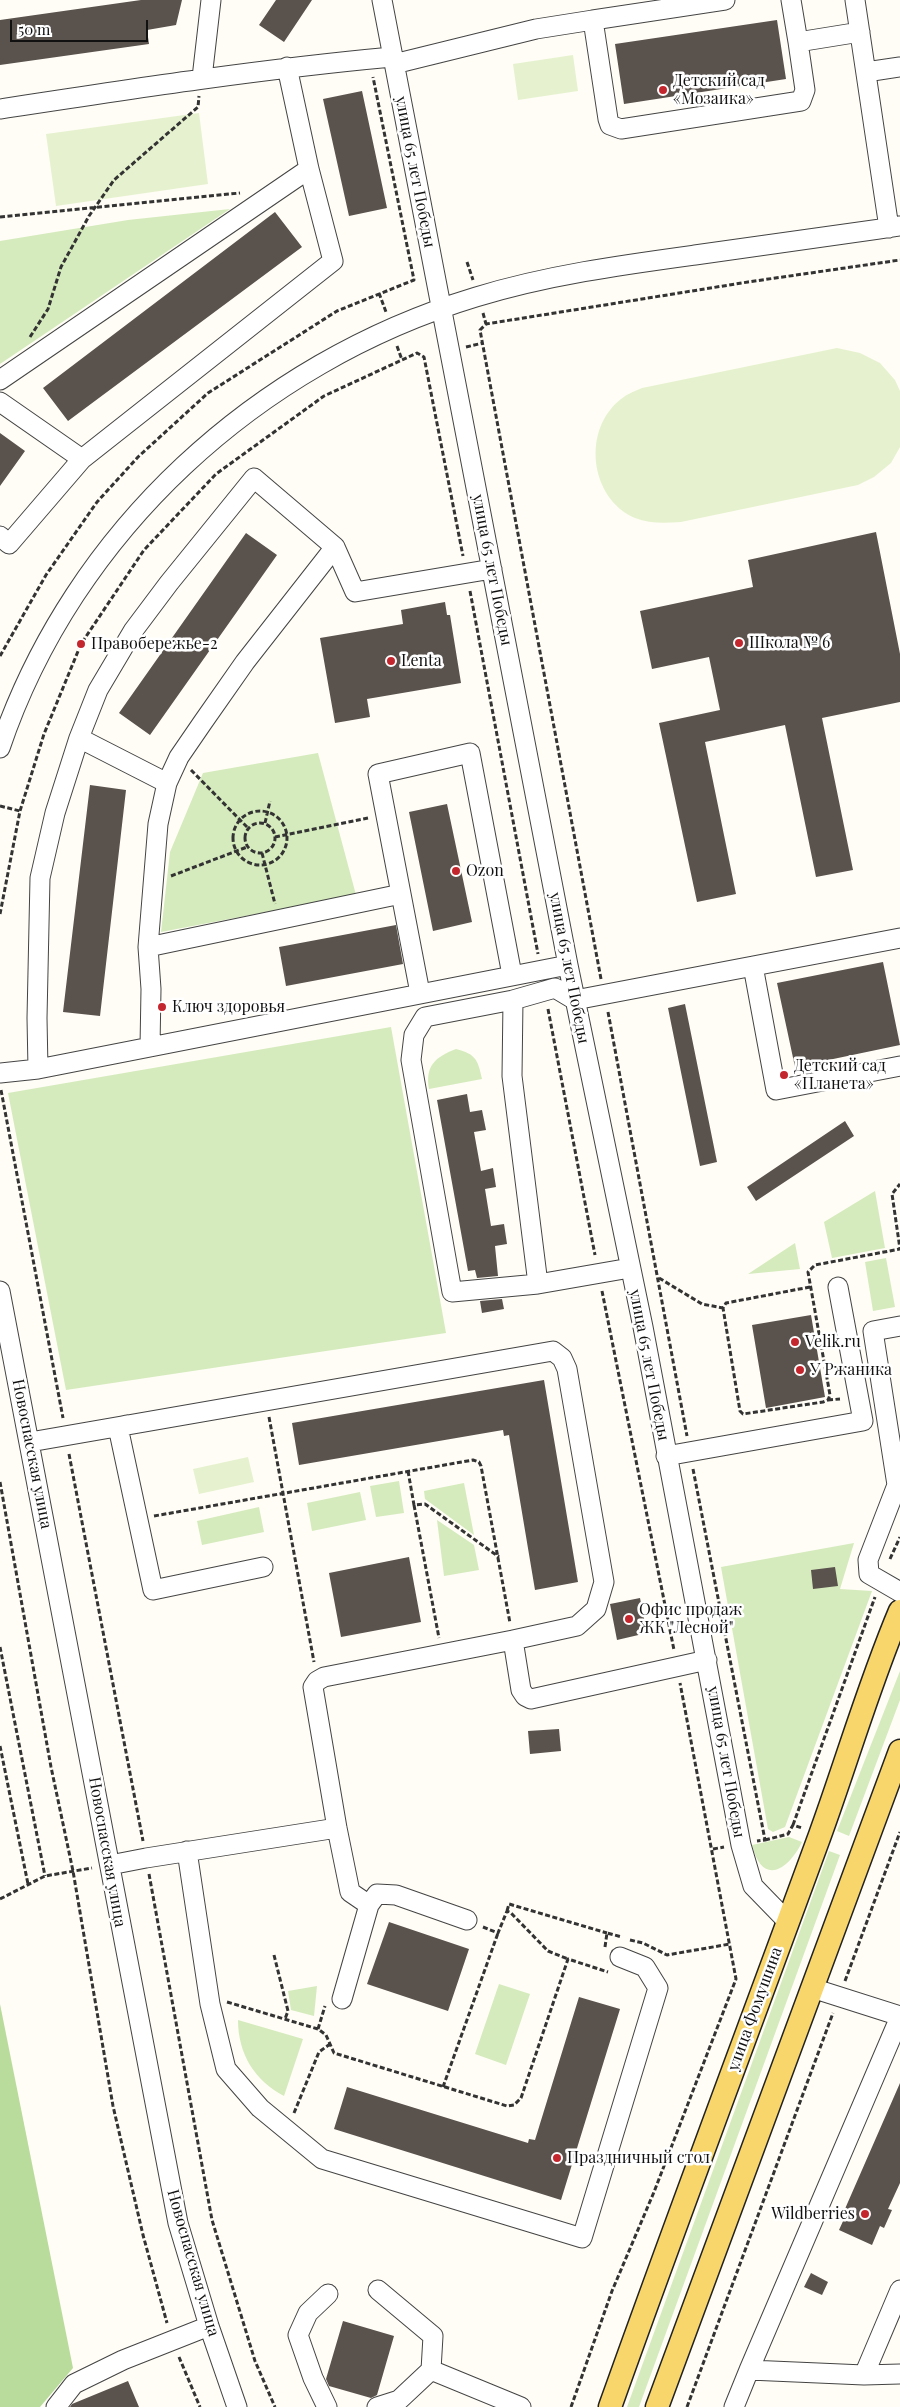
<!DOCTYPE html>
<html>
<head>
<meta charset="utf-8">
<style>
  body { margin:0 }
  #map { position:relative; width:900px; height:2407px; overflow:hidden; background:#fffdf5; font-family:"Playfair Display",serif }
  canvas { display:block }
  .scale { position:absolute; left:10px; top:20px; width:138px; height:22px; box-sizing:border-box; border:2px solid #111; border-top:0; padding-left:6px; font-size:15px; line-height:18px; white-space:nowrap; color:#111; -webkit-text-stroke:4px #fff; paint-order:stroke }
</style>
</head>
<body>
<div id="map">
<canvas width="900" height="2407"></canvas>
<div class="scale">50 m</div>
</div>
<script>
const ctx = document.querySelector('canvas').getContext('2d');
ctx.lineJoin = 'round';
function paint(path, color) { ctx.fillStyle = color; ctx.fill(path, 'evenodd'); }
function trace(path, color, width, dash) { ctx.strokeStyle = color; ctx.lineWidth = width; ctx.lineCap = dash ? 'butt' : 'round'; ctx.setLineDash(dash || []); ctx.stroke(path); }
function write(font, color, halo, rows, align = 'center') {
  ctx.font = font + ' "Playfair Display",serif'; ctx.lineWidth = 5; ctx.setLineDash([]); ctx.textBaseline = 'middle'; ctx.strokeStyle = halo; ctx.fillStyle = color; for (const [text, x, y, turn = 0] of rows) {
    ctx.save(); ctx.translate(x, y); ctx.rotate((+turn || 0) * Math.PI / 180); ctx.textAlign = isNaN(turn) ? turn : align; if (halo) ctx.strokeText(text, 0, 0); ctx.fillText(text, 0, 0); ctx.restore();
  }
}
paint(new Path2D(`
  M230,209L0,364V241L128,220Z
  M318,753L356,895L161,932L170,852L203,773Z
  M391,1027L446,1333L66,1390L8,1093Z
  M456,1049C476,1054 478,1060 482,1079L429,1089C425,1066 435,1057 456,1049Z
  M875,1191L885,1248L832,1258L824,1222Z
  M795,1243L800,1269L748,1274Z
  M886,1258L895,1307L873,1311L865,1262Z
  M399,1481L404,1513L376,1517L370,1486Z
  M464,1483L474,1535L425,1499L424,1491Z
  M360,1492L366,1520L312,1531L307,1503Z
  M259,1507L264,1532L202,1545L197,1521Z
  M437,1520L474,1545L479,1570L444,1576Z
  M854,1543L840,1589L872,1591L785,1827L773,1832L768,1829L721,1567Z
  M900,1671V1700L849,1836L837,1831Z
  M789,1837L802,1842C788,1871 762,1886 752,1845Z
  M829,1851L840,1855L639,2407H627Z
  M499,1984L530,1994L506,2065L475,2054Z
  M317,1986L314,2016L291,2010L288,1991Z
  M238,2020L303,2039L284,2096C255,2081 238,2054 238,2020Z`), '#d5ebbd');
paint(new Path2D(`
  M0,2004L73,2368L40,2407H0Z`), '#b9dc9c');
paint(new Path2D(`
  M573,55L578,91L518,100L513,64Z
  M199,113L208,184L56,206L46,134Z
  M837,348L860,353L880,363L895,380L900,391V447L891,463L874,477L858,485L681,522C665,523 650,524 635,518C589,498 582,429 621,399C627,394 635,391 642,388Z
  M248,1457L254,1482L199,1494L193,1469Z`), '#e6f2cf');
paint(new Path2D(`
  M141,0H182L176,25L147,30L149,44L0,65V20Z
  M276,0H312L284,42L259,25Z
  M777,20L786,79L624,104L615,44Z
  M362,91L387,208L349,216L323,99Z
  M275,212L302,247L68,421L43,388Z
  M0,433L25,451L0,486Z
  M876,532L900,654V702L822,718L853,870L816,877L785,725L705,742L736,894L697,902L659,723L720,710L709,657L652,669L640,611L753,587L748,560Z
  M246,533L277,555L150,735L119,713Z
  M445,602L447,615H450L461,683L367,699L370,717L335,723L320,638L403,624L401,610Z
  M90,785L126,790L100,1016L63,1012Z
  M447,804L472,922L433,931L409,812Z
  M396,925L403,964L286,986L279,947Z
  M883,962L900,1045L795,1067L777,983Z
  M685,1004L717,1162L700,1166L668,1008Z
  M467,1094L470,1112L482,1110L486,1130L474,1132L481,1171L493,1168L496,1187L485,1189L491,1226L504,1224L507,1244L495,1246L498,1276L477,1278L475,1270L468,1271L437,1100Z
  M845,1121L854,1136L756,1201L747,1187Z
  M502,1299L504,1309L482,1313L480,1301Z
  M811,1315L825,1397L766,1408L752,1325Z
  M544,1380L578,1582L535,1590L509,1435L504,1436L503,1430L299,1465L292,1423Z
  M409,1557L421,1622L341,1637L329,1573Z
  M835,1567L838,1586L813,1589L811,1570Z
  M640,1598L647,1633L617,1640L610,1604Z
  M559,1729L561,1751L530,1754L528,1731Z
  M389,1922L469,1949L448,2011L367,1984Z
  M579,1997L620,2009L561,2200L334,2129L347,2087L528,2143L529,2139L535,2140Z
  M900,2083V2183L888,2209L892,2210L884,2228L880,2226L872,2245L839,2230L844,2219L841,2218Z
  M811,2273L828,2282L822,2295L804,2287Z
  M343,2321L394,2336L377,2395L371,2398L329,2386L326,2379Z
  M128,2381L139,2407H70L72,2404Z`), '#5a524d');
const minor = new Path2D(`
  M382,0L568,965L643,1327L741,1845L753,1886L787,1921
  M791,0L798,42
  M855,0L889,228
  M593,20L725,0
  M394,64L536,29L593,20L608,119L610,125L621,129L801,101L805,90L798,42L860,32
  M866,72L900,67
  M202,78L211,0
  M0,109C131,89 261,69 392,57
  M0,380L309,169
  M0,402L82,459
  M0,536L9,544L82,459L333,261L309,169L287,67
  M79,738L167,783
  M0,748C74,530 258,363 476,297C548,275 622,265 695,255C764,245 832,236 900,226
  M148,947L401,894
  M753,966L776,1090L900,1066
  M420,993L378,774L470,753L512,975
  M513,1000L425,1017L414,1035L411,1060L452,1292L538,1284
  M150,1047L151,989L148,947L158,824L167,783L179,757L203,722L245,662L335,547L355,592L492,569
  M38,1069L37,1018L40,878L55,813L79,738L98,690L133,631L169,583L254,478L335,547
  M0,1073L38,1069L568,965
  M630,1268L538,1284L512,1076L513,1000L555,988L575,1000L900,938
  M0,1291L178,2223L209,2326L237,2407
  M900,1326L873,1331L897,1485L868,1560L869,1574L900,1592
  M127,1425L118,1427L153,1590L263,1567
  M30,1442L553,1351L562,1358L567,1369L604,1582L596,1609L577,1626L513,1640L521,1690L525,1696L531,1699L707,1660
  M666,1456L863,1421L838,1287
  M187,1851L210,2004L226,2069L260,2108L322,2159L582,2238L658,1988L645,1967L620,1957
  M110,1865L146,1858L337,1828
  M369,1905L377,1894L396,1895L467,1920
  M812,1988L900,2016
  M342,1999L369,1905L350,1892L337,1828L313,1687L317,1681L324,1677L513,1640
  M900,2290L864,2375L900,2374
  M431,2370L521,2407
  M749,2370L900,2017
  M56,2407L74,2384L123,2360L209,2326
  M327,2407L313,2378L298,2335L308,2313L328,2294
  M377,2407L399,2400L431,2370L433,2336L378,2290
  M734,2407L749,2370L864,2375`);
const major = new Path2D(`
  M610,2407C678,2216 750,2026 820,1835C847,1761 869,1684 900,1611
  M657,2407L900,1751`);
trace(minor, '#444', 21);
trace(major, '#222', 25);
trace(new Path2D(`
  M0,217L240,193
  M467,262L473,280
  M379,293L386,312
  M483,313L486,324
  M30,337L48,309L61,267L89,216L114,180L198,107L199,96
  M397,346L402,360
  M466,347L483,343
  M470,591L538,954
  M0,656L46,575L97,502L138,457L208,393L337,311L414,280L373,77
  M191,770L248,828
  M0,806L20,811
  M233 838a27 27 0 1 1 54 0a27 27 0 1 1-54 0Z
  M245 838a15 15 0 1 1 30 0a15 15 0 1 1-30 0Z
  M265,823L270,801
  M275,837L368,818
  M262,853L275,904
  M171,876L247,847
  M0,914L20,811L44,734L81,644L144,550L216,474L324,396L417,353L424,357L463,556
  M601,979L480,330L486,324L748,282L900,260
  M548,1009L595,1255
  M608,1012L687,1436
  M1,1090L63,1418
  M659,1278L702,1304L723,1308
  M810,1287L726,1303L723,1308L740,1411L743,1414L823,1402L828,1400L830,1395L808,1272L815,1265L900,1249L892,1194L900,1184
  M602,1291L674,1650
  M828,1400L840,1399
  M269,1417L314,1662
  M69,1454L143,1841
  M693,1469L765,1840L757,1841
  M408,1471L414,1505L425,1504L499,1557
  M0,1482L51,1767L73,1871L113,2106L143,2235L167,2323
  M414,1505L439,1638
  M154,1516L473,1460L479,1462L481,1466L510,1623
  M890,1559L900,1537
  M0,1647L45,1876
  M0,1746L28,1884
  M793,1825L875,1597
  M765,1840L788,1834L793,1825L802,1828
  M713,1849L724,1847
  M149,1874L212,2220L255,2361L275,2407
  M0,1899L45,1876L92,1868
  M507,1911L509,1904L607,1933
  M483,1927L498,1933L507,1911L510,1912L548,1951L568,1959
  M630,1940L643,1943L667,1955L730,1944
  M605,1947L607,1933L622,1937
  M274,1955L288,2011L285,2019
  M845,1981L900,1832
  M227,2002L318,2029L326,2035L334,2053L507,2106L514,2105L521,2098L568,1959L608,1972
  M318,2029L325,2006
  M443,2087L498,1933
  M294,2113L319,2052L330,2044
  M179,2357L200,2407
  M571,2407L612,2291L654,2192L736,1979L680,1683
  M687,2407L833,2013`), '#333', 3, [5, 2.5]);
trace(minor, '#fff', 19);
trace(major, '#f9d66b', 22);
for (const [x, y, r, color] of [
  [663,90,5,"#c4262e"],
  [739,643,5,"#c4262e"],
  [81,644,5,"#c4262e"],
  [391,661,5,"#c4262e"],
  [456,871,5,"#c4262e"],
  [162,1007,5,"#c4262e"],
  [784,1075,5,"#c4262e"],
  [795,1342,5,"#c4262e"],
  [800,1370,5,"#c4262e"],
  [629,1619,5,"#c4262e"],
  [557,2158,5,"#c4262e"],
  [865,2214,5,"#c4262e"]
]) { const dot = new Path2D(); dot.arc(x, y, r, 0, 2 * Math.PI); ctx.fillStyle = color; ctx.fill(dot); trace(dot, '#fff', 2); }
write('16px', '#111', '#fff', [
  ["Детский сад",673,81],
  ["«Мозаика»",673,99],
  ["Школа № 6",749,643],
  ["Правобережье-2",91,644],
  ["Lenta",401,661],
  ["Ozon",466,871],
  ["Ключ здоровья",172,1007],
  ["Детский сад",794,1066],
  ["«Планета»",794,1084],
  ["Velik.ru",805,1342],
  ["У Ржаника",810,1370],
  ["Офис продаж",639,1610],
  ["ЖК \"Лесной\"",639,1628],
  ["Праздничный стол",567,2158],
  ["Wildberries",855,2214,"right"]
], 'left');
write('16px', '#111', '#fff', [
  ["улица 65 лет Победы",415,172,79],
  ["улица 65 лет Победы",492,570,79],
  ["улица 65 лет Победы",569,968,79],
  ["улица 65 лет Победы",649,1365,79],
  ["Новоспасская улица",32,1454,79],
  ["улица 65 лет Победы",726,1762,80],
  ["Новоспасская улица",107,1852,80],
  ["улица Фомушина",755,2009,-70],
  ["Новоспасская улица",193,2263,74]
]);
</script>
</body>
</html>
